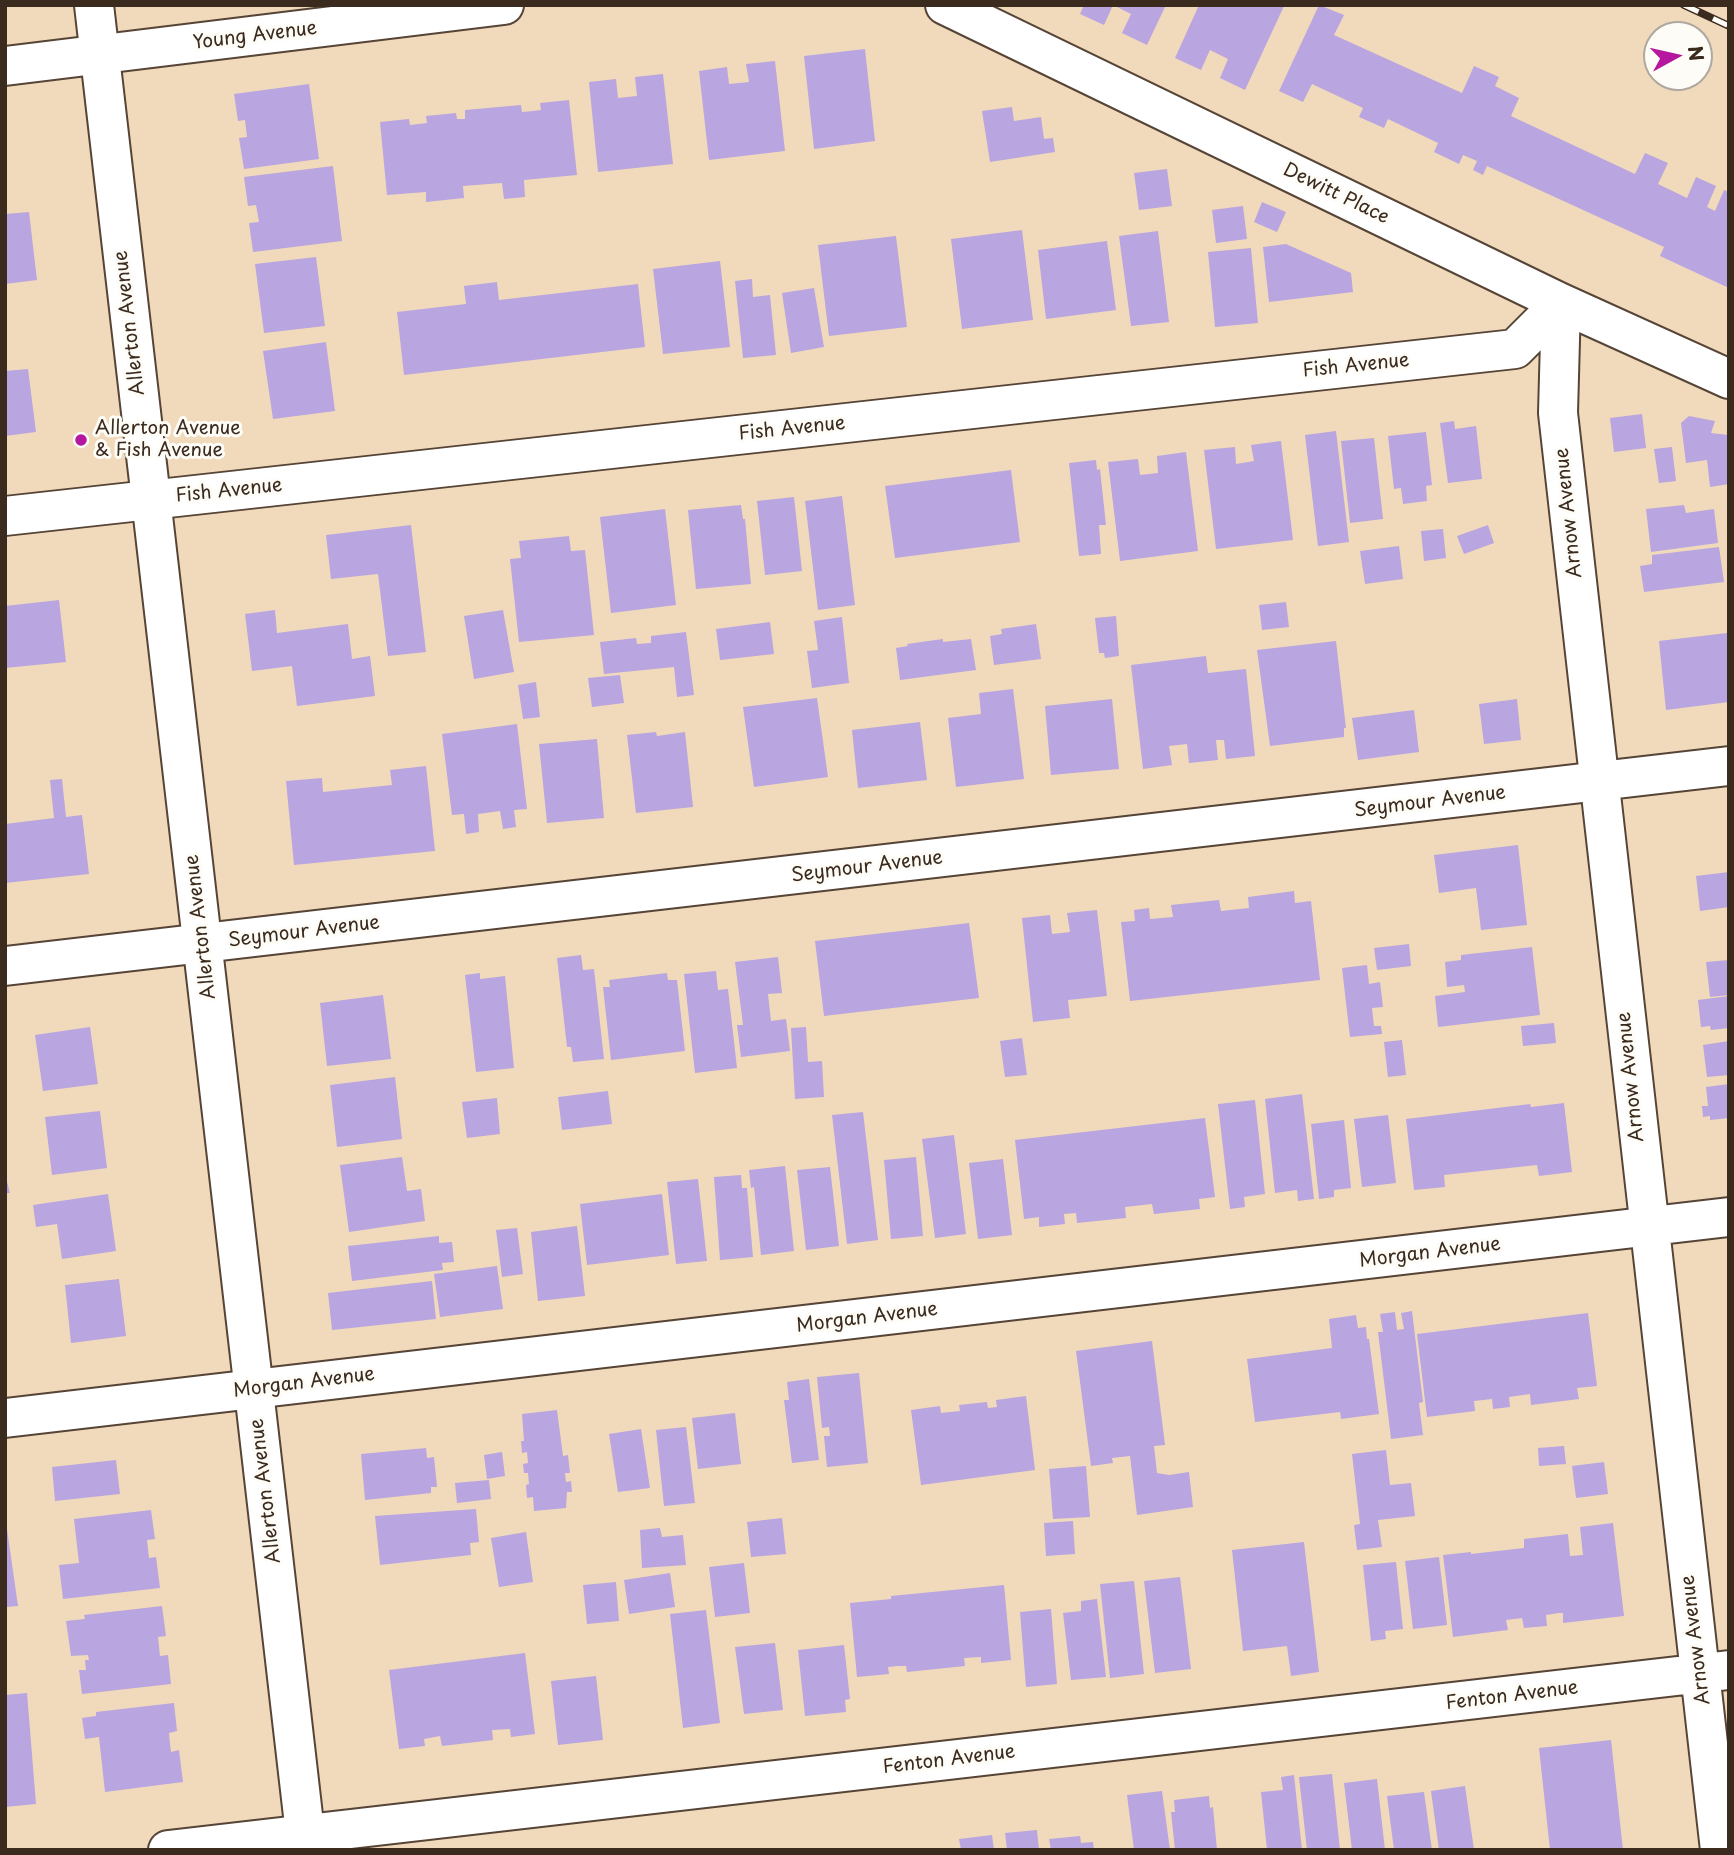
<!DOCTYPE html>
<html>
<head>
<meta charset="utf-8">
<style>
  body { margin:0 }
  #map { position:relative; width:1734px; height:1855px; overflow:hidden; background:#f1dabb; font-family:"Playpen Sans",sans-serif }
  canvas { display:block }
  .frame { position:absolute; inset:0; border:7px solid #3b2a1e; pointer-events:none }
  .north { position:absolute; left:1643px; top:21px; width:70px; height:70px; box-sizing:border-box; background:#fdfcf7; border:2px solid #afa8a0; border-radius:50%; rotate:82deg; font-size:19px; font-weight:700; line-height:28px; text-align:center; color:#3b2a1e }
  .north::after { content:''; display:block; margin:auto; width:24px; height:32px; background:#b5179e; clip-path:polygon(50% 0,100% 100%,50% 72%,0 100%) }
</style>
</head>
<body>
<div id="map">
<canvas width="1734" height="1855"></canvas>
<div class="frame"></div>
<div class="north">N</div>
</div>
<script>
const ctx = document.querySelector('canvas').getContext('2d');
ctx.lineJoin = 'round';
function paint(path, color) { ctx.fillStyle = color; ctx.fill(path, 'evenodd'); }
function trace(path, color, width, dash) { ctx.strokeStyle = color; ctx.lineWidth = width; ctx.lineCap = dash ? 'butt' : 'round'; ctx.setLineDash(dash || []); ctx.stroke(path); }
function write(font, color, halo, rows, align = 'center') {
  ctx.font = font + ' "Playpen Sans",sans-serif'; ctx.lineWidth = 6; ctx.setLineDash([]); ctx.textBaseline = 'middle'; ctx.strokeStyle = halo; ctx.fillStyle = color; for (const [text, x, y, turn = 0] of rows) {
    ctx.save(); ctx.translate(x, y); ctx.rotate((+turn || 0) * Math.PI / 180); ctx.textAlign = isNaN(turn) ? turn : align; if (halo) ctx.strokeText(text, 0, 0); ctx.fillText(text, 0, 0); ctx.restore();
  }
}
paint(new Path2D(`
  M1084,5H1113L1104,25L1080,14Z
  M1113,5H1166L1147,45L1122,33L1131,14Z
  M1199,5L1284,6L1245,90L1220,78L1228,59L1210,50L1201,70L1175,58Z
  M1319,5L1344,15L1334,35L1462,93L1474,66L1499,77L1495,86L1519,98L1511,116L1635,174L1645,153L1668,163L1658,184L1687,198L1696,177L1716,186L1707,207L1715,211L1724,190L1729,192V288L1660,256L1664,247L1487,166L1483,175L1473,170L1477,161L1463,155L1459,164L1434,152L1438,143L1388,119L1384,128L1359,117L1363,108L1312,84L1303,102L1279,91Z
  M865,49L875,141L814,149L804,56Z
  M775,61L785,151L709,160L699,71L727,67L729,84L749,82L746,64Z
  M663,74L673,164L598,172L589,82L616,79L618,98L627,97L637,96L635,77Z
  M309,84L319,159L244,169L239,138L247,137L245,120L238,121L234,94Z
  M569,100L577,175L524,180L525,197L504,199L502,183L463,186L464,198L426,202V192L387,195L380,122L409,119L410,125L427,123L426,116L456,113L457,119H465V110L521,105L522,112L533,111L541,110L540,103Z
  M1012,107L1014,121L1041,117L1044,139L1053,138L1055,152L990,162L982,111Z
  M333,166L342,241L253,252L249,223L259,222L256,205L248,206L244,177Z
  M1167,169L1172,206L1139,210L1134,173Z
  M1262,202L1286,212L1277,232L1254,222Z
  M1243,206L1247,239L1216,243L1212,210Z
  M29,212L37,280L5,284V214Z
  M1022,230L1033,320L962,329L951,239Z
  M1158,231L1169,322L1131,326L1119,236Z
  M896,236L907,327L829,336L818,245Z
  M1107,241L1116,310L1046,319L1038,250Z
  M1286,244L1351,273L1353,292L1269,302L1263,247Z
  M1251,248L1258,323L1215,327L1208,252Z
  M316,257L325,326L264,333L255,264Z
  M720,261L730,347L663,354L653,269Z
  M752,279L753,297L770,295L776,355L743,358L735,281Z
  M497,282L499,300L638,284L645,347L404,375L397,312L466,304L464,286Z
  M814,288L824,347L791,353L782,293Z
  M326,342L335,411L273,419L263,351Z
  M28,369L36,432L5,436V371Z
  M1642,414L1646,448L1614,452L1610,418Z
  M1689,416L1715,421L1711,433L1729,435V484L1710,487L1707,460L1686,463L1681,423Z
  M1454,421L1455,429L1476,426L1482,479L1448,483L1440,423Z
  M1336,431L1349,542L1318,546L1305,435Z
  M1426,432L1432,485L1426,486L1427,501L1403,504L1401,488L1394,489L1388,436Z
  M1374,438L1383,519L1350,523L1341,441Z
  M1281,441L1293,540L1216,549L1204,450L1235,447L1236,464L1254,461L1251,445Z
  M1672,447L1676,481L1659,483L1654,449Z
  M1186,452L1198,551L1120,561L1108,462L1138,459L1140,475L1158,473L1157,456Z
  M1096,460L1097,470L1100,469L1106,525H1099L1101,554L1079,556L1069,463Z
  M1011,470L1020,542L895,558L885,486Z
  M842,496L855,605L818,610L805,501Z
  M794,497L802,571L765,575L757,501Z
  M741,505L743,519H745L751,584L696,589L688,510Z
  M1684,505L1686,513L1714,509L1718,543L1651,552L1646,509Z
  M665,509L676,605L611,613L600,517Z
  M411,525L426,652L388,656L378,574L331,579L326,535Z
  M1488,525L1494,543L1464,554L1457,536Z
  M1443,529L1446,558L1424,561L1421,531Z
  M569,536L571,551L585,550L594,635L519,642L510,559L521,558L519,541Z
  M1399,546L1403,579L1365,584L1360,551Z
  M1719,547L1724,582L1644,592L1640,566L1652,564V555Z
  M59,600L66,662L5,668V606Z
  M1286,602L1289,627L1262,630L1259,605Z
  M275,610L277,633L348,624L352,659L370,656L375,696L297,706L292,666L252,671L245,614Z
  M503,610L514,672L474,679L464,616Z
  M1116,616L1119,656L1105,658L1104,653H1099L1095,618Z
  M842,617L849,683L812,688L807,651L818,650L814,621Z
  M770,622L774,654L720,660L716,629Z
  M1036,624L1041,659L994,665L990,636L1002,634L1001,629Z
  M686,632L694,695L677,697L674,667L604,674L600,642L636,638L637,644L651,643V636Z
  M1727,633L1729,702L1666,710L1659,641Z
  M943,639V642L971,639L976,670L900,680L896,648L908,646L907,644Z
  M1336,641L1346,728H1344V737L1270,746L1257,650Z
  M1206,656L1208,673L1246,669L1255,756L1226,759L1224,740H1216L1218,760L1189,763L1187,744L1169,746L1172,765L1143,769L1131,665Z
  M620,675L624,703L592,707L588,678Z
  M536,682L540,717L523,719L518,685Z
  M1013,689L1024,779L956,787L948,718L981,714L979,693Z
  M817,698L828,777L754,787L743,707Z
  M1112,699L1119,769L1051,775L1045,706Z
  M1517,699L1521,740L1484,744L1479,704Z
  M1414,710L1419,752L1358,760L1352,718Z
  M920,722L927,780L858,788L852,730Z
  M517,724L527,809L514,810L516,827L503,829L500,811L478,814L479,832L466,834L464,814L452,815L442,734Z
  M656,732L657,736L685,732L693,807L636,813L627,735Z
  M597,739L604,818L547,823L539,744Z
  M426,766L435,851L294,865L286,781L322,778L323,792L392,785L390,770Z
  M62,779L66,817L82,815L89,874L5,883V824L54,818L50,780Z
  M1518,845L1527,925L1481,930L1476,888L1439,893L1434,855Z
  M1729,872V907L1700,911L1696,876Z
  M1294,891L1295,903L1311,901L1320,980L1130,1001L1121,922L1135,921L1134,910L1149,908L1150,919L1173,917L1171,905L1219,900L1221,911L1249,908L1248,897Z
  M1097,910L1107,996L1068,1000L1070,1018L1033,1022L1022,918L1050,915L1052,934L1070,932L1067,913Z
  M969,923L979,998L824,1016L815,941Z
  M1409,944L1411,966L1377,970L1374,948Z
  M1532,947L1540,1015L1438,1027L1435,996L1465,992L1464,985L1447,987L1445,962L1461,960V955Z
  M581,955L583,970L594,969L604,1059L573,1062L571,1047H567L557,958Z
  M778,957L782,993L768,994L771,1021L786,1019L790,1051L741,1057L737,1025H743L735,962Z
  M1729,960V995L1710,997L1706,962Z
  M1367,965L1369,984L1380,982L1383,1007L1372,1008L1374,1026H1381L1382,1034L1350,1037L1342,968Z
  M716,971L718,990L728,989L737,1068L695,1073L684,974Z
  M480,973V979L505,976L514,1068L476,1072L465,975Z
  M667,973L668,980H677L685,1051L611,1060L603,987H610L609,980Z
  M383,995L391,1059L327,1066L320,1003Z
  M1729,996V1028L1711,1030L1710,1026L1701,1027L1698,1000Z
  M1554,1023L1556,1043L1523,1046L1521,1026Z
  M90,1027L98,1084L43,1091L35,1035Z
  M806,1027L808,1062L822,1061L824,1097L795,1099L791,1028Z
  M1022,1038L1027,1075L1005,1077L1000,1041Z
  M1402,1040L1406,1075L1388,1077L1384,1042Z
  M1729,1041V1075L1707,1077L1703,1045Z
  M395,1077L402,1139L337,1147L330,1085Z
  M1729,1084V1118L1710,1120V1116L1703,1117L1702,1106H1708L1706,1087Z
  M608,1091L612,1124L562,1130L558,1097Z
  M1302,1094L1314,1199L1298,1201L1297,1190L1275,1193L1265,1099Z
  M497,1098L500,1134L467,1138L462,1102Z
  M1255,1100L1265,1194L1244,1197L1245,1207L1230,1209L1218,1104Z
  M1564,1103L1572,1172L1539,1176L1537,1165L1444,1175L1445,1187L1414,1190L1406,1119L1530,1104L1531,1107Z
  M100,1111L107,1168L52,1175L45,1117Z
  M863,1112L878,1240L847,1244L832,1115Z
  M1388,1115L1396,1183L1362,1187L1354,1119Z
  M1205,1118L1215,1197L1199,1199L1200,1209L1154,1214L1152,1204L1125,1207L1126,1218L1077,1223L1076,1213L1064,1214L1065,1224L1039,1227V1217L1024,1219L1015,1140Z
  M1344,1120L1351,1188L1334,1190V1197L1319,1199L1311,1124Z
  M954,1135L966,1234L935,1238L922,1139Z
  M402,1157L407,1191L421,1189L425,1221L349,1232L340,1165Z
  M916,1157L923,1236L891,1239L884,1160Z
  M1003,1159L1012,1235L978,1239L969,1163Z
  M785,1166L794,1251L761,1255L754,1187L751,1188L749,1170Z
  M830,1167L839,1246L806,1250L797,1170Z
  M5,1174L10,1193H5Z
  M741,1175L742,1188H747L753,1257L720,1260L714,1177Z
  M698,1179L707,1261L676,1264L667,1182Z
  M108,1194L116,1251L62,1259L57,1224L36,1227L33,1205Z
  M662,1194L669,1255L587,1265L580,1204Z
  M577,1226L585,1296L538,1301L531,1232Z
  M517,1228L523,1274L502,1277L496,1230Z
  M439,1236V1243L452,1242L454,1262L442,1263L443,1270L352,1281L348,1246Z
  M497,1266L503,1309L440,1317L434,1274Z
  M119,1279L126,1336L71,1343L65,1285Z
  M432,1281L436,1319L332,1330L328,1293Z
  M1412,1311L1423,1402L1419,1403L1423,1435L1391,1439L1378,1332H1383L1380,1314L1395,1312L1397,1330L1404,1329L1401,1313Z
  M1588,1313L1597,1386L1577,1388L1579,1399L1531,1405L1530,1394L1509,1397L1510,1407L1493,1409L1492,1399L1474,1401L1475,1411L1427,1417L1417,1334Z
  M1356,1315L1358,1328L1366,1327L1367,1339H1369L1379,1414L1341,1419L1340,1412L1255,1422L1247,1359L1332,1348L1329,1319Z
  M1152,1341L1165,1445L1154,1446L1157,1473L1169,1475L1189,1472L1193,1507L1137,1515L1130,1456L1112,1458L1113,1463L1091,1466L1076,1351Z
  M859,1373L868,1463L827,1467L824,1436H830L829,1427L822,1428L817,1377Z
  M809,1379L819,1460L792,1463L784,1400H789L787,1382Z
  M1026,1396L1035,1470L921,1485L911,1410L940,1406L941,1413L960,1411L959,1405L987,1402L988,1408L997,1407L996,1400Z
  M557,1410L563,1456L568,1455L570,1473H565L566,1482L571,1481L572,1492H567L566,1508L534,1511L533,1497L527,1498L526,1485L529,1484L528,1473H524L523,1464L528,1463L527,1452L522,1453L521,1441H524L522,1414Z
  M735,1413L741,1464L698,1469L692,1418Z
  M686,1427L695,1503L664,1506L656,1430Z
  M641,1429L650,1488L618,1492L609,1434Z
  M1564,1446L1566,1464L1539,1466L1538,1448Z
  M426,1448L427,1458L434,1457L437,1487H431V1493L365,1500L361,1454Z
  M1386,1450L1390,1485L1411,1483L1415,1516L1378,1520L1382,1547L1357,1550L1354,1525L1360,1524L1352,1454Z
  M502,1452L505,1476L487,1479L484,1455Z
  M116,1460L120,1494L55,1501L52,1467Z
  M1604,1462L1608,1494L1576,1498L1572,1466Z
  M1086,1466L1090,1517L1053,1519L1049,1469Z
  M489,1480L491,1499L457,1503L455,1483Z
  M476,1509L479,1542L470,1543L471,1555L380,1565L375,1516Z
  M151,1510L155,1539L147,1540L149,1558L156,1557L160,1588L63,1599L59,1565L79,1563L74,1519Z
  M5,1515L18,1606L5,1607Z
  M782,1518L786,1554L751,1557L747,1522Z
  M1073,1521L1075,1554L1046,1556L1044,1523Z
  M1613,1523L1624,1616L1563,1623V1613H1559L1546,1615L1547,1626L1524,1628L1522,1618L1506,1620L1508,1630L1453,1637L1443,1555L1471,1552V1554L1524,1548V1539L1568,1534L1570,1556L1583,1555L1580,1527Z
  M660,1528L662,1537L683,1535L686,1565L642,1568L640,1530Z
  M526,1532L533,1582L499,1587L491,1538Z
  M1304,1542L1319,1672L1291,1676L1287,1646L1243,1651L1232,1550Z
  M1439,1557L1447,1625L1413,1629L1405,1561Z
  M1396,1562L1403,1629L1385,1631L1386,1639L1371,1641L1363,1565Z
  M744,1563L750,1613L715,1617L709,1567Z
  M670,1573L675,1607L629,1614L624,1580Z
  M1180,1577L1191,1669L1155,1673L1144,1581Z
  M1134,1581L1144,1674L1110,1678L1100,1584Z
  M616,1582L619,1621L587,1624L583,1585Z
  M1004,1585L1011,1660L981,1663V1657L964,1658L965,1666L907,1672L906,1666H898L888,1667L889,1674L857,1677L850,1603L891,1599V1596Z
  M1097,1599L1106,1677L1071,1680L1063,1613L1081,1611V1601Z
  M162,1606L166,1636L158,1637L160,1656L168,1655L171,1684L82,1694L79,1670H86L85,1660H89L88,1655L71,1656L66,1621L85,1619L84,1615Z
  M1051,1609L1057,1684L1026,1687L1020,1612Z
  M706,1610L720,1723L683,1728L670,1614Z
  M775,1643L783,1710L744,1714L735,1647Z
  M844,1645L850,1699L845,1700L846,1712L805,1716L798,1650Z
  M525,1653L535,1734L511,1737L510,1729L492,1730L493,1740L442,1746L440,1736L424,1739L425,1746L399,1749L389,1670Z
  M596,1676L603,1740L558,1745L551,1681Z
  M27,1693L36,1804L5,1807V1695Z
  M174,1703L177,1731L169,1733L170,1744L171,1752L179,1750L183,1782L105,1792L99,1737L85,1739L82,1718L96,1716V1712Z
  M1611,1740L1623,1850H1550L1539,1748Z
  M1332,1774L1340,1850H1307L1299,1777Z
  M1294,1775L1302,1850H1267L1261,1792L1283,1790L1281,1777Z
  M1377,1779L1385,1850H1352L1344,1783Z
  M1465,1786L1474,1850H1439L1431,1791Z
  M1162,1791L1170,1850H1134L1127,1795Z
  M1424,1792L1432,1850H1394L1387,1796Z
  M1209,1796L1210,1808L1213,1807L1217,1850H1175L1171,1812H1175L1174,1800Z
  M1037,1830L1039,1850H1007L1005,1833Z
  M992,1835L994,1850H961L959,1839Z
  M1080,1836L1081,1843L1093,1842L1094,1850H1051L1049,1839Z`), '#b9a5df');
const street = new Path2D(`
  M945,5L1561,303L1729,379
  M5,66L504,5
  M1561,303L1558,413L1720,1850
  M5,516L1515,349L1561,303
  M5,966L1729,766
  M5,1418L1729,1217
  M168,1850L1729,1670`);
const secondary = new Path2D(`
  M94,5L307,1850`);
trace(street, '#564436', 42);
trace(secondary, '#564436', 42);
trace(street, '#fff', 38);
trace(secondary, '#fff', 38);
const rail = new Path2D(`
  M1684,5L1729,26`);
trace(rail, '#3b2a1e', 8);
trace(rail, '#fdfcf7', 5, [16]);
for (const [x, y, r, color] of [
  [81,440,7,"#b5179e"]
]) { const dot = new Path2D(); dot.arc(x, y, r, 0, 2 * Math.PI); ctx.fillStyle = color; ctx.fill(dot); trace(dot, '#fdfcf7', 2.5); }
write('19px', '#3b2a1e', '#fdfcf7', [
  ["Young Avenue",255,36,-7],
  ["Dewitt Place",1336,194,26],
  ["Allerton Avenue",130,323,-97],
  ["Fish Avenue",1356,366,-6],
  ["Fish Avenue",792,429,-6],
  ["Fish Avenue",229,491,-6],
  ["Arnow Avenue",1569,513,-96],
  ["Seymour Avenue",1430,802,-7],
  ["Seymour Avenue",867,867,-7],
  ["Allerton Avenue",201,927,-97],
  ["Seymour Avenue",304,932,-7],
  ["Arnow Avenue",1631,1077,-96],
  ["Morgan Avenue",1430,1253,-7],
  ["Morgan Avenue",867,1318,-7],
  ["Morgan Avenue",304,1383,-7],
  ["Allerton Avenue",266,1491,-97],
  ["Arnow Avenue",1696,1640,-97],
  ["Fenton Avenue",1512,1696,-7],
  ["Fenton Avenue",949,1760,-7]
]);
write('19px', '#3b2a1e', '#fdfcf7', [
  ["Allerton Avenue",95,429],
  ["& Fish Avenue",95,451]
], 'left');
</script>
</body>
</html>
